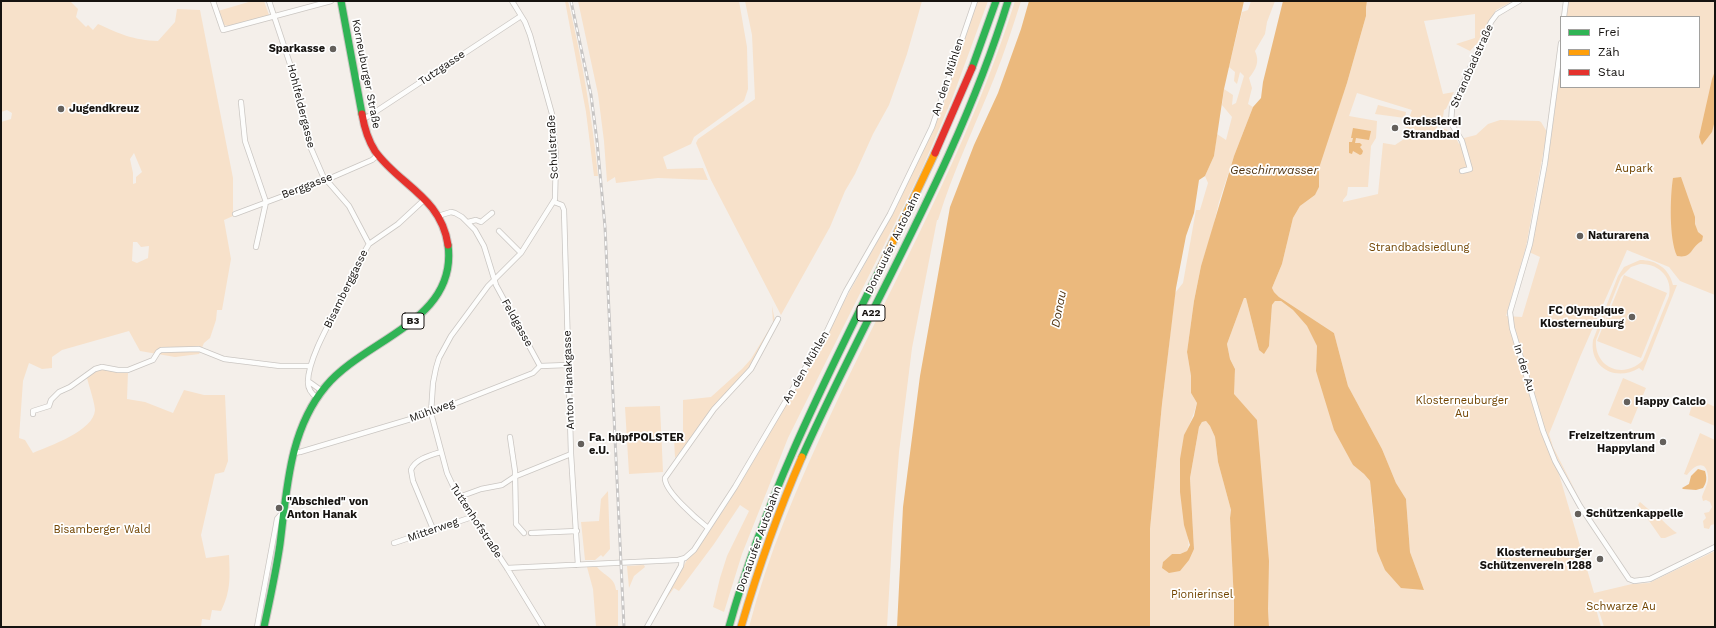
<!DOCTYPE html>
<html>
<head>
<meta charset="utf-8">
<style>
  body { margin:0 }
  #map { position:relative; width:1716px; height:628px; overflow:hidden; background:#f4efea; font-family:"Work Sans",sans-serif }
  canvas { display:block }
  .frame { position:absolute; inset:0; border:2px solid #161310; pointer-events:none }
  .legend { position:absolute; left:1560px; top:16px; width:140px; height:72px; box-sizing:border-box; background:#fff; border:1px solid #a2a19f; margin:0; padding:5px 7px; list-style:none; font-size:12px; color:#161310 }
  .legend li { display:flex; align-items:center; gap:8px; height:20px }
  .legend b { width:20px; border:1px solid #a2a19f }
</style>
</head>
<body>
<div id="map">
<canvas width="1716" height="628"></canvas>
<div class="frame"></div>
<ul class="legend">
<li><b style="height:5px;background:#30b455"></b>Frei</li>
<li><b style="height:5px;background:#ff9f0a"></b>Zäh</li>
<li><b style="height:5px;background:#e5322d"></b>Stau</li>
</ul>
</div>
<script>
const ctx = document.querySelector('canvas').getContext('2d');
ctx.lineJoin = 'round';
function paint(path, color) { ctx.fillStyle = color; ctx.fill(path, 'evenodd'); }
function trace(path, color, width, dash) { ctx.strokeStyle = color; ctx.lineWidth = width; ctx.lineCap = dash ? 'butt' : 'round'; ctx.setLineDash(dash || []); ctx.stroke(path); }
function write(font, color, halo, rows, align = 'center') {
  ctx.font = font + ' "Work Sans",sans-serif'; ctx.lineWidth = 3.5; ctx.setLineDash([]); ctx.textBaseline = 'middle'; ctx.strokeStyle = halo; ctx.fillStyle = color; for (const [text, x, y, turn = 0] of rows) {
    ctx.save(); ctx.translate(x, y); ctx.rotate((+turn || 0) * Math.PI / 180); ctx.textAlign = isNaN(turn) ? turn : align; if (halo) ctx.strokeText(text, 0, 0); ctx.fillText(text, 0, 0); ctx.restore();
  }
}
paint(new Path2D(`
  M1,1H70L78,9L76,17L86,27L88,25L93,30L98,24C120,34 133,40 158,41L175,22L177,9L200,10L233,178V216L224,220L231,259L222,310H217L216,320L210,338L204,343L199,354L175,357L140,351L129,331L62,350L52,357V368L42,369L29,363L23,381L19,438L25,440L33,453C49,446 94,431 95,410C95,403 88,383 86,374L99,367L128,372L127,399L145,402L173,413L184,390L204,395H225L228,461L224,472L215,474L201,535L206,558L229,555C230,577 231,591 221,611L212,610L210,620L202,619L201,627H1V122L11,119L12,113L7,110L1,112ZM134,153L142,172L136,177V183L133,184V173L130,159ZM133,242H137L141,247L149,246L148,258L137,263L132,261Z
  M252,1H264L269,15L268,17L229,26L223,25L218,11Z
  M565,1H568C582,59 592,116 598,176H594L586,112Z
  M578,1H739L747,47L748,89L744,101L694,137L691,144L663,157L667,169L703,168L708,180L658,178L616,183L615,177L607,182L604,141L598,94Z
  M745,1H922L907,54L889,105L873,134L855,174L845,191L830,227L781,315L711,180L696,143L698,139L755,99L752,35Z
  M977,1H988L952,99L921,171L788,438L742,554L724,612L713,607L720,578L727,556L749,511L740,505L714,544L679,591L674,588L657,611L687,560L703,540L730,500L757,455L815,354L897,206L944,103Z
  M1015,1H1021C1013,26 1005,51 995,76C976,124 953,171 938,220H937L912,348L899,452L893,525L887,627H749C768,554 798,485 830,416C894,279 970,146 1015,1Z
  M1251,1H1275L1267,22L1265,34L1255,51C1260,62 1256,69 1249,78L1252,88L1248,104L1253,107L1234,156L1219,202L1212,232L1201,266L1194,301L1187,352L1191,376V393L1197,403C1192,422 1181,440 1181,460C1180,479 1183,499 1184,519C1184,530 1192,541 1187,551L1180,554H1172L1163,562L1194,549L1190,478L1199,427L1202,422L1206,421L1210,426L1215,437L1218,462L1231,510L1230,518L1234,603V627H1150V529L1162,404L1175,293L1183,283L1196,210H1200L1208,183L1205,176L1214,156L1217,134L1226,140L1232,117L1222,105L1224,89L1233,95L1232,105L1236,103L1244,76L1240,72L1237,84L1234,81L1235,72L1229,67L1242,12L1248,10Z
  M1367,1H1513L1496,10L1479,41L1470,51L1456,44L1475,38V14L1424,21L1443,94L1454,92L1446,109L1444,110L1443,117L1439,118L1437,128C1450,128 1454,133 1459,144L1463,142L1464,138L1476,135L1488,124L1500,120L1539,121L1541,122L1547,132L1526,247L1506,316L1522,317L1540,257L1529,252L1547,168L1561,62V87H1699V17H1566L1569,1H1715V295L1680,281L1669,267L1627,250L1580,357L1549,434L1553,447L1579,498L1551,447L1594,593L1632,584L1649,583L1715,551V627H1604L1598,608L1596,609L1601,627H1269L1257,420L1233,394L1235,369L1230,359L1227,344L1244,298H1246L1259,350L1269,346L1272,305L1275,301H1281L1293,310L1307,326L1317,346L1316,371L1353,465L1364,474L1370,481L1374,528L1424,590L1410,552L1406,499L1396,483L1382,449L1348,386L1334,333L1279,297L1274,292L1272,288L1282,264L1293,218L1300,206L1315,195L1319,187L1318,168L1347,83L1366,16L1365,7ZM1357,93L1412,110L1406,126L1404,139L1395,145L1383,143L1378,194L1343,202V200L1347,195L1348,187H1368L1371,146L1376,138L1377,121L1349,116Z
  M1378,105L1406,112L1405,118L1375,114Z
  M1640,260C1656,260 1669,268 1673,285H1677L1643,371L1639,368C1616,382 1589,368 1593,340L1618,276L1624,267ZM1640,264C1659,263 1673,278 1669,296L1643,360C1624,380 1594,368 1596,340L1621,277L1631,267Z
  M1624,275L1667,293L1641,358L1597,341Z
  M772,306L775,321L752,364L675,458L674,438L676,435L683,434V400L711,397L742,369L751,359L773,323Z
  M1623,378L1646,388L1631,424L1608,415Z
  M1698,399L1715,407V426L1689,415L1693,402Z
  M660,406L663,472L629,474L625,407Z
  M1700,433L1715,440V524L1711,525L1709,529L1704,528L1703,521L1706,518L1704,513L1709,512L1712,507L1710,502L1706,500L1703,501L1702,497C1704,490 1709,483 1708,476C1706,458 1693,466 1687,475L1684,474Z
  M608,491L610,549L603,557L601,555L595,560H585L581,522L599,521L601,499Z
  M1640,502L1654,514L1655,513C1662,519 1669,528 1677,533L1665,538H1661L1638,505Z
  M644,565L645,567L634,576L629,588L627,566Z
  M587,567H597C604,576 615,577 616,590H618V627H596L593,589Z`), '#f7e1ca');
paint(new Path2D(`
  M1029,1H1244L1224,89L1214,156L1205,176L1199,180L1194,213L1186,236L1176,288L1162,404L1150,529V627H897L903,507L920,376L950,207L974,145L998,93L1021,29Z
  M1283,1H1367L1366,7V16L1347,83L1319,168V187L1315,195L1300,206L1293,218L1282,264L1272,288L1274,292L1279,297L1334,333L1348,386L1382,449L1396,483L1406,499L1410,552L1424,590L1401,588L1385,570L1377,551L1370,481L1364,474L1353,465L1334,430L1316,371L1317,346L1307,326L1293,310L1281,301H1275L1272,305L1269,346L1264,354L1259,350L1246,298H1244L1227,344L1230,359L1235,369L1234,394L1257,420L1269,561L1268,609L1269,627H1234V603L1230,518L1231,510L1218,462L1215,437L1210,426L1206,421L1202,422L1199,427L1190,478L1194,549L1189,560L1180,571L1169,573L1162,568L1163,562L1172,554H1180L1187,551L1190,545L1184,525L1180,492V459L1184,435L1194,416L1197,403L1191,393V376L1187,352L1194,301L1201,266L1234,156L1253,107L1261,98L1263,82Z
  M1715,71V120L1712,132L1702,145L1699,137L1712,79Z
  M1353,128L1371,131L1369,140L1356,138L1355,143H1360L1362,145L1360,147L1363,151L1362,154L1360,155L1353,151L1352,154L1349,153V142H1352L1353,138H1351Z
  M1681,177L1695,217V224L1698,232L1703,236L1702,241C1690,247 1693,259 1677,256C1669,239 1670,197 1673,178Z
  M1698,469L1705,471C1707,478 1707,482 1703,488L1696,490L1683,489L1682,488L1689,484L1691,476Z`), '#ebb97d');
const street = new Path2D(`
  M213,1L223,30L331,1
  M269,1L290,64L310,146L323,176L349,206L369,244
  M512,1L525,22L530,35L552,114L556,156L555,199L521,253L488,286L451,336L439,358L436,368L433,383L431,413L447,473L454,488L507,568L543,627
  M1564,17L1566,1
  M1561,43L1545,163L1530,244L1510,312L1512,328L1543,431L1555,461L1580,506L1629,579L1634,581L1650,579L1715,547
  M241,102L245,141L266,202L256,247
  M363,119L369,116L521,16
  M1462,171L1470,169L1462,141L1451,123L1452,108L1491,22L1497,14L1519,1
  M554,202L562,205L564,210L571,454L578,565
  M235,214L326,180L372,160L378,155
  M438,216L451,212L455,213L462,217L475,230L484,246L496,285L540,366
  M468,222L476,220L481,222L492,213
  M499,231L521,253
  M308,381L322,391
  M317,398C312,394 308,390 308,383C307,359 334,315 345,293C352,279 359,263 366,249L369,244L398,224L425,199
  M33,414V411L49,406L51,400L59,392L70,387L95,369L102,367L118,370H128L153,360L158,352L161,350L199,349L224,359L280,366H310
  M510,437L515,471L516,524L524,533
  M293,453L300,452L431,413L533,373L540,366L568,365
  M459,497L481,489L502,485L514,477L571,454
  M708,528C698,520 664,491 665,478L714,409L751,369L778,319
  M433,529L413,481L411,470C415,459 431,455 441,452
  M531,533L577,531
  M394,543L472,517
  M507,568L678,560L685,558L694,550L735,487L827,331L846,291L890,214L932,127L975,1
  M257,627L276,525L277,519L282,513
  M647,627L681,566L682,559`);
const fast = new Path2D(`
  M341,1L362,114
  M972,68L996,1
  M802,457C870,305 959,161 1008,1
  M264,627C270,599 276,572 280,544C287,489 289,430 326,386C365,339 458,321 448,245
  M729,627C764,501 823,384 881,267`);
const slow = new Path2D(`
  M881,267L935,153
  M741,627C758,569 778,512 802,457`);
const jam = new Path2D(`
  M362,114C364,126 368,140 375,151C399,185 441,197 448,245
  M935,153L972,68`);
trace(street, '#cac6c2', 6);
trace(fast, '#cac6c2', 9);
trace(slow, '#cac6c2', 9);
trace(jam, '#cac6c2', 9);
trace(street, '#fdfdfc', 4.5);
trace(fast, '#30b455', 7);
trace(slow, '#ff9f0a', 7);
trace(jam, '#e5322d', 7);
const rail = new Path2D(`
  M571,1L591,95L597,141L605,227L624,627`);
trace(rail, '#c7c5c4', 3);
trace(rail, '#fff', 1.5, [4.5]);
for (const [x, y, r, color] of [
  [333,49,4,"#64605c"],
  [61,109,4,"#64605c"],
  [1395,128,4,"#64605c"],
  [1580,236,4,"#64605c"],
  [1632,317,4,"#64605c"],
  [1627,402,4,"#64605c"],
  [1663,442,4,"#64605c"],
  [581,444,4,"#64605c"],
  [279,508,4,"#64605c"],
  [1578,514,4,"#64605c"],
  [1600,559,4,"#64605c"]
]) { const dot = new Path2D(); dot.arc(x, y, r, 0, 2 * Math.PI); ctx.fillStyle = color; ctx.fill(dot); trace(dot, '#fff', 1.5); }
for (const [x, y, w] of [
  [871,313,28],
  [413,321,22]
]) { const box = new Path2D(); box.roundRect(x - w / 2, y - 8, w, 16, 3); ctx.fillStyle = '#fff'; ctx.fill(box); trace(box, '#161310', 1); }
write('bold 10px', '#161310', null, [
  ["A22",871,313],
  ["B3",413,321]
]);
write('bold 11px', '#161310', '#fff', [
  ["Sparkasse",325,49,"right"],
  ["Jugendkreuz",69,109],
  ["Greisslerei",1403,122],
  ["Strandbad",1403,135],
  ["Naturarena",1588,236],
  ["FC Olympique",1624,311,"right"],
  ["Klosterneuburg",1624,324,"right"],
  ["Happy Calcio",1635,402],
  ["Freizeitzentrum",1655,436,"right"],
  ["Happyland",1655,449,"right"],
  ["Fa. hüpfPOLSTER",589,438],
  ["e.U.",589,451],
  ["\"Abschied\" von",287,502],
  ["Anton Hanak",287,515],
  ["Schützenkappelle",1586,514],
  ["Klosterneuburger",1592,553,"right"],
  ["Schützenverein 1288",1592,566,"right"]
], 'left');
write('11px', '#161310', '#fff', [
  ["Strandbadstraße",1472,66,-66],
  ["Tutzgasse",442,68,-34],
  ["Korneuburger Straße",366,74,79],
  ["An den Mühlen",948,77,-72],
  ["Hohlfeldergasse",301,106,76],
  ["Schulstraße",553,147,-93],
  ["Berggasse",307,186,-21],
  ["Donauufer Autobahn",893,243,-64],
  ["Bisamberggasse",346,289,-64],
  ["Feldgasse",517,323,61],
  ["An den Mühlen",806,367,-60],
  ["In der Au",1524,368,73],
  ["Anton Hanakgasse",569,380,-92],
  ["Mühlweg",432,411,-20],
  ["Tuttenhofstraße",476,521,57],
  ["Mitterweg",433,530,-19],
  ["Donauufer Autobahn",759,539,-70]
]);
write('11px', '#714400', '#fff', [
  ["Aupark",1634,169],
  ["Strandbadsiedlung",1419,248],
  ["Klosterneuburger",1462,401],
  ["Au",1462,414],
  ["Bisamberger Wald",102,530],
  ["Pionierinsel",1202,595],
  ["Schwarze Au",1621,607]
]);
write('italic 12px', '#4f3310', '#fff', [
  ["Geschirrwasser",1274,170],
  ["Donau",1059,309,-79]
]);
</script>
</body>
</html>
